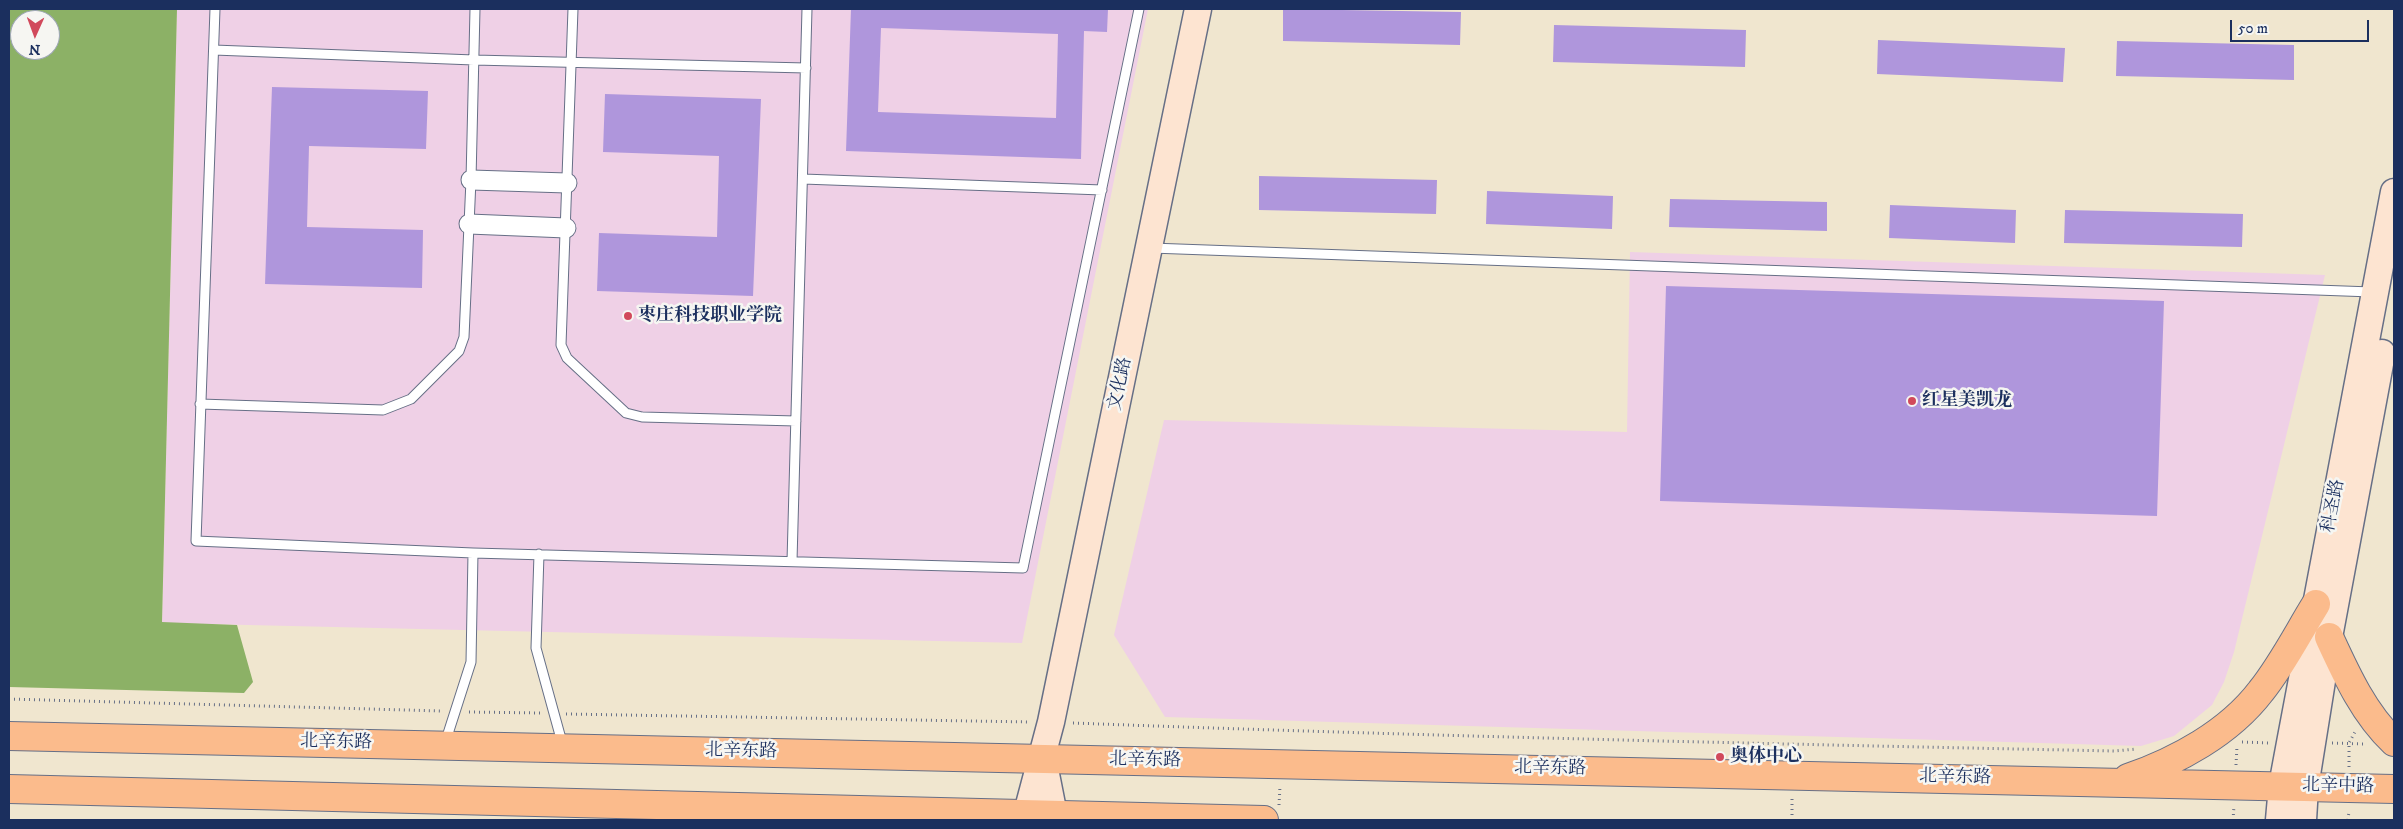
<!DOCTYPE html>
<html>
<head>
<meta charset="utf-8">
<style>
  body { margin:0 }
  #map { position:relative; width:2403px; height:829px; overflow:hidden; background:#f0e6cf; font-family:"IM FELL DW Pica",serif }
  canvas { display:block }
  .frame { position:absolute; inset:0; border:10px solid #1b2f5e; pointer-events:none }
  .north { position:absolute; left:10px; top:10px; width:50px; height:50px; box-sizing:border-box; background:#f6f6f2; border:1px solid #9ea6b7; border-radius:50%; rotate:182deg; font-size:14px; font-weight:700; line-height:20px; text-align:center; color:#1b2f5e }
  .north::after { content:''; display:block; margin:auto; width:18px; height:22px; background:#d1495b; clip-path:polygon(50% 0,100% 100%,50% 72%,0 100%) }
  .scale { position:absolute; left:2230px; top:20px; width:139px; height:22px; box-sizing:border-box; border:2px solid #1b2f5e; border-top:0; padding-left:6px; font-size:15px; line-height:18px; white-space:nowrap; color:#1b2f5e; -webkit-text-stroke:4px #f6f6f2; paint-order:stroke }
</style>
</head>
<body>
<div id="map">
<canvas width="2403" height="829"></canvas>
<div class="frame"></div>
<div class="north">N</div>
<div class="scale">50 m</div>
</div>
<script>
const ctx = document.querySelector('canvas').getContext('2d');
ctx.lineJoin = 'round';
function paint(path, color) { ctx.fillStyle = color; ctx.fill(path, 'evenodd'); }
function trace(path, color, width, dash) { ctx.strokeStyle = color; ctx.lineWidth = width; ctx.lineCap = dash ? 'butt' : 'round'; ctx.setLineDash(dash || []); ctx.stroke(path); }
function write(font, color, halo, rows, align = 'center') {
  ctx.font = font + ' "IM FELL DW Pica","Noto Serif SC",serif'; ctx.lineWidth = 5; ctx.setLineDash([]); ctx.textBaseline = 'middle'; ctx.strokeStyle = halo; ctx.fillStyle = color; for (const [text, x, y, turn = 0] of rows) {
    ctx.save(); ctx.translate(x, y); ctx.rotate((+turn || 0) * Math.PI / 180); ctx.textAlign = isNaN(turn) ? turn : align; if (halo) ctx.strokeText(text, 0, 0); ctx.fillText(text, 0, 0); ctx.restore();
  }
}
paint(new Path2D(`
  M177,9H1148L1022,643L162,623Z
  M1630,252L2325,275L2234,652L2224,682L2212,705L2174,736L2141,746L1165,717L1114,635L1164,420L1627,432Z`), '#efd0e6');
paint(new Path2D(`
  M9,9H177L162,622L237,625L253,682L244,693L9,687ZM20,20H50V50H20Z`), '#8cb166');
paint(new Path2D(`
  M851,9H1108L1107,32L1084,31L1081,159L846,151ZM881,28L1058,34L1056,118L878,112Z
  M1283,9L1461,12L1460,45L1283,41Z
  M1554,25L1746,30L1745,67L1553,62Z
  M1878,40L2065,48L2063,82L1877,74Z
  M2117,41L2294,45V80L2116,76Z
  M272,87L428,91L426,149L309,146L307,227L423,230L422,288L265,284Z
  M605,94L761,99L753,296L597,291L599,233L717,237L719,156L603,152Z
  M1259,176L1437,180L1436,214L1259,210Z
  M1487,191L1613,196L1612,229L1486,224Z
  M1670,199L1827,202V231L1669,227Z
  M1890,205L2016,210L2015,243L1889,238Z
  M2065,210L2243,214L2242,247L2064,243Z
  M1666,286L2164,301L2157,516L1660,501Z`), '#af96dc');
const lane = new Path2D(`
  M215,9L196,541L473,553L1023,568L1139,9
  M573,9L561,345L567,358L626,413L642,417L796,421
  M214,50L474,60L806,68
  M803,179L1102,190
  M1151,248L2372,292
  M200,404L383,410L411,399L459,351L464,337L471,180L475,9
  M539,554L536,648L563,746
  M792,561L807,9
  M445,743L471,662L473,553`);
const street = new Path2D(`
  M471,180L567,183
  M469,224L566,228`);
const secondary = new Path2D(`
  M1043,759L1055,820
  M1025,820L1051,722L1198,9
  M2279,820L2282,786L2290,743L2394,192
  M2303,820L2305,787L2329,637L2382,353`);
const primary = new Path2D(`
  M2329,637C2346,674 2364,714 2394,742
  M9,736L2394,789
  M2128,778C2177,761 2229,733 2261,691C2282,665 2298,633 2316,604
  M9,789L1264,820`);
trace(lane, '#666f86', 11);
trace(street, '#666f86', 21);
trace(secondary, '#666f86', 29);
trace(primary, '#666f86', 30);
trace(new Path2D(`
  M9,699L442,711
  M469,712L542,713
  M566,714L1030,722
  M1073,723C1420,736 1767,744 2114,751L2137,749
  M2242,742L2269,743
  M2332,743L2364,744
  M2236,765L2237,746
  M2349,767V743L2356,730
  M1279,805L1280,786
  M1792,820V798
  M2233,820L2234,806
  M2348,820L2349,811`), '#666f86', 3, [1, 4]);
trace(lane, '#fff', 9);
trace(street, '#fff', 19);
trace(secondary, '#fde4d1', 26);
trace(primary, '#fbbb8c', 28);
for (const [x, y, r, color] of [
  [628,316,5,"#d1495b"],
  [1912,401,5,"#d1495b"],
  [1720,757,5,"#d1495b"]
]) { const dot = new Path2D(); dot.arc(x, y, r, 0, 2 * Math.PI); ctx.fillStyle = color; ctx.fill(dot); trace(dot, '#f6f6f2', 2); }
write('bold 18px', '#1b2f5e', '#f6f6f2', [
  ["枣庄科技职业学院",638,316],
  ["红星美凯龙",1922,401],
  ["奥体中心",1730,757]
], 'left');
write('18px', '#1b2f5e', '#f6f6f2', [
  ["文化路",1121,384,-78],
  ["科圣路",2334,506,-79],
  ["北辛东路",336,743,1],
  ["北辛东路",741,752,1],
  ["北辛东路",1145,761,1],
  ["北辛东路",1550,769,1],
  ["北辛东路",1955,778,1],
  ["北辛中路",2338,787,1]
]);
</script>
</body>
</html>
